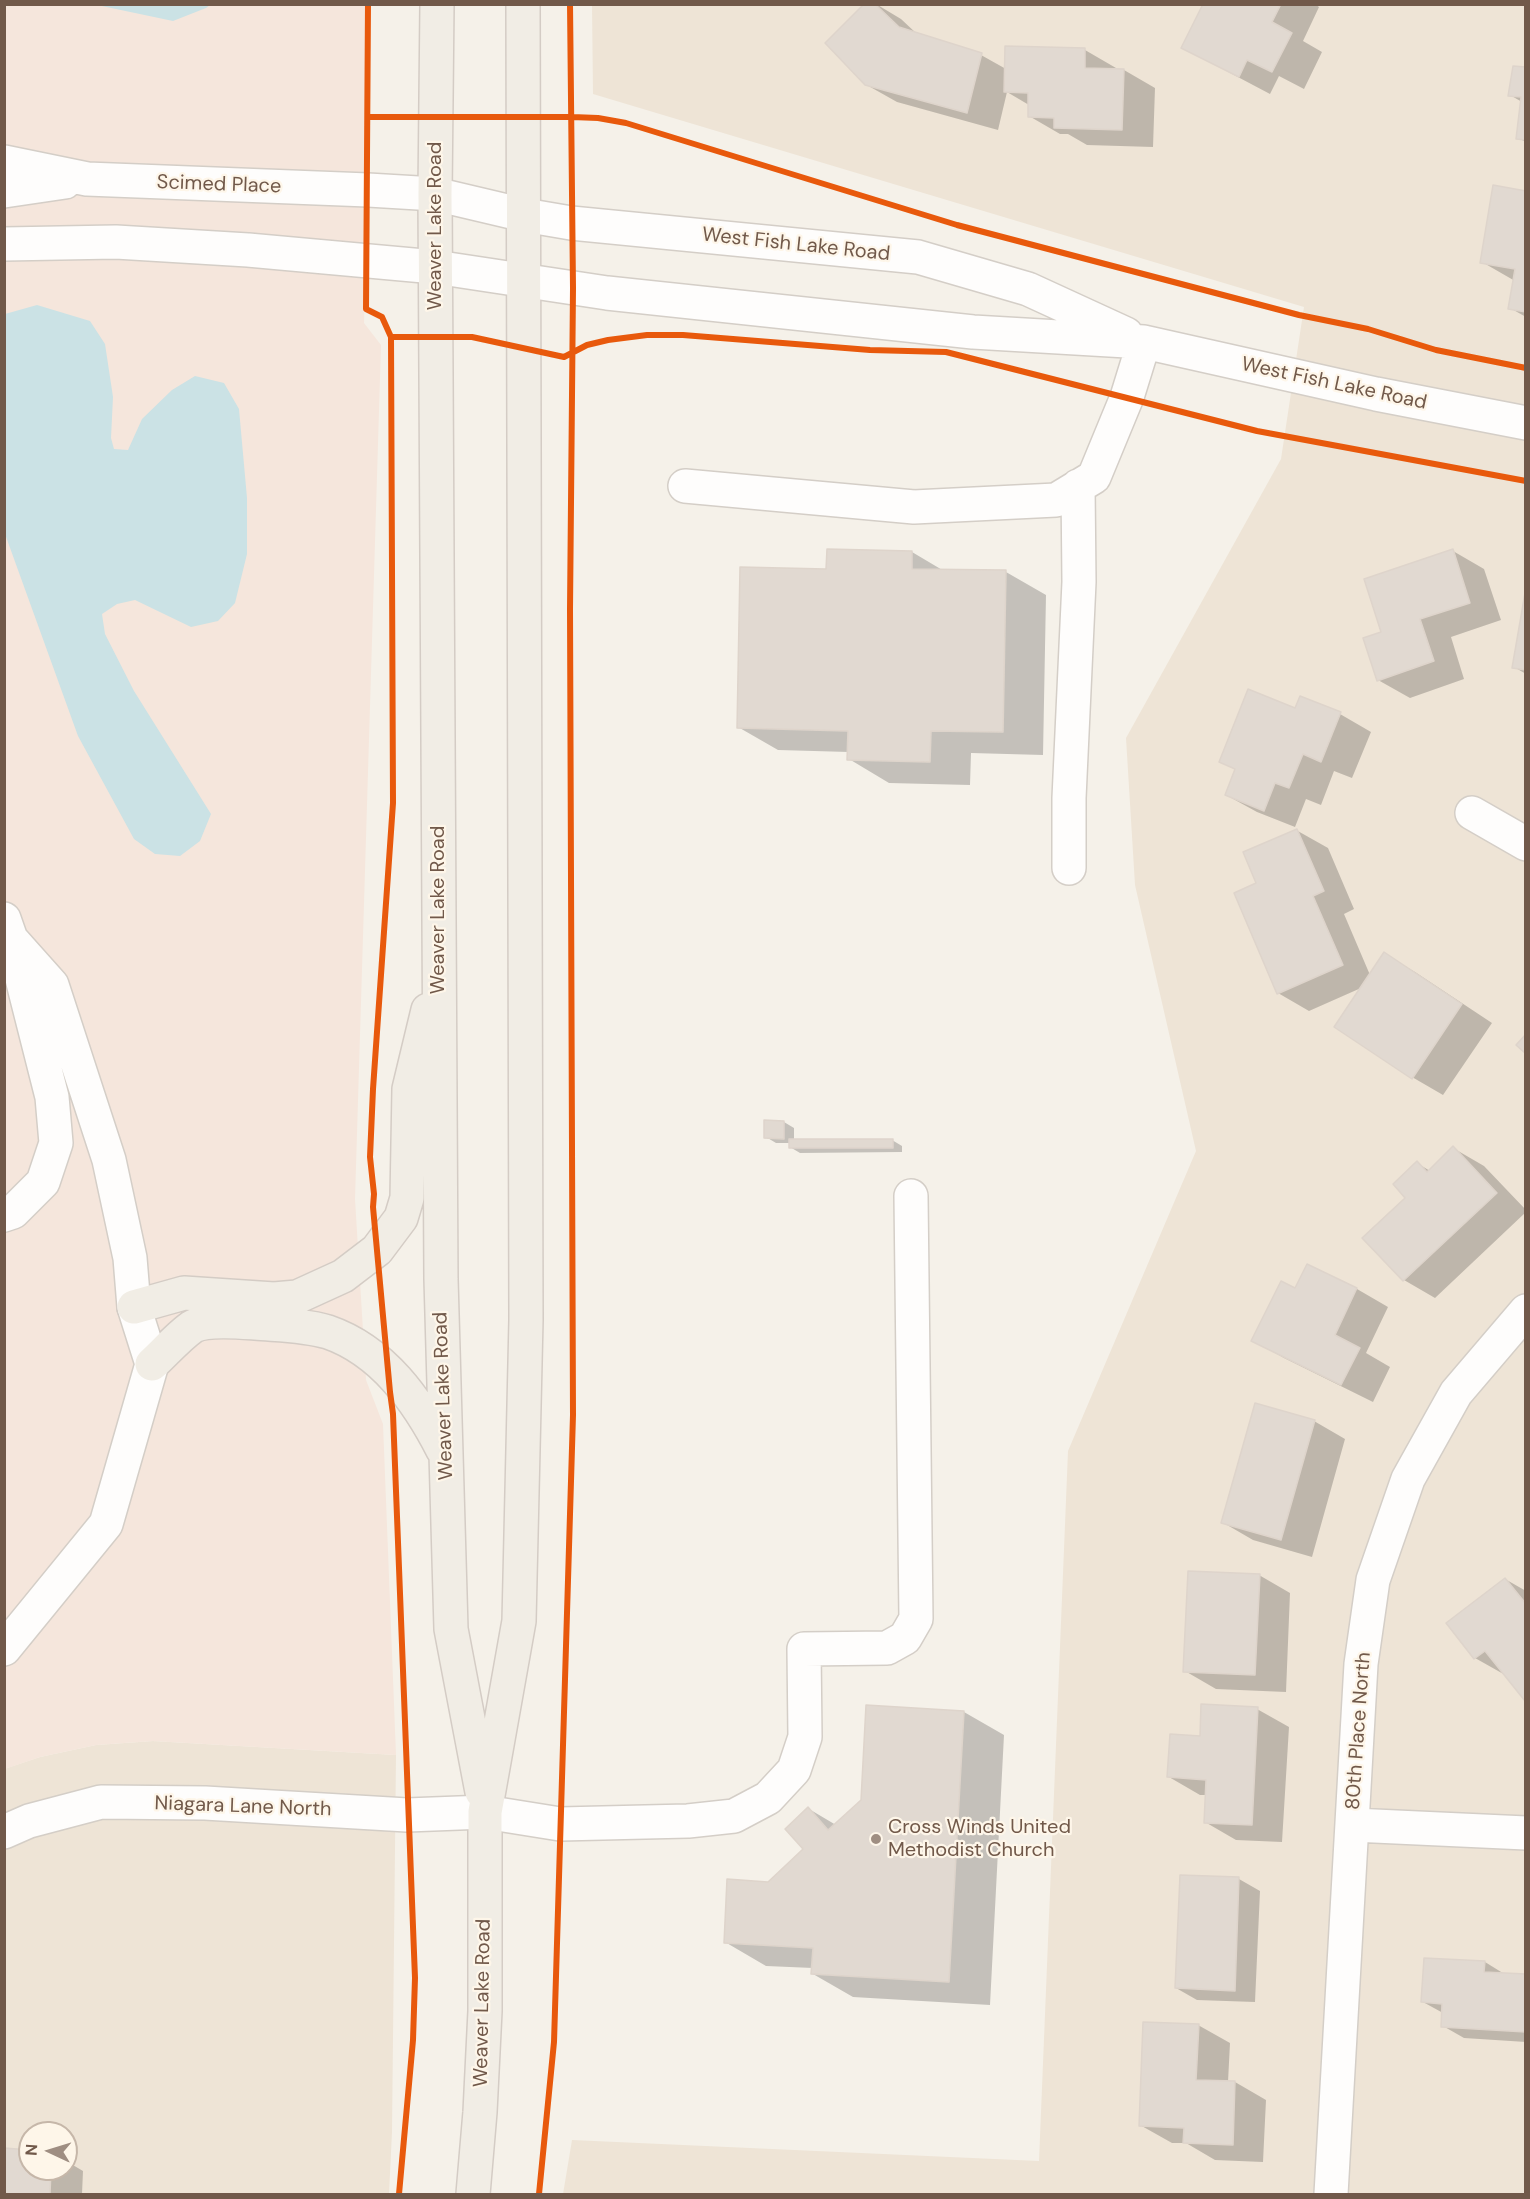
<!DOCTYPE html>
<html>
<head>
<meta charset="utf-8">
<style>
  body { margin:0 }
  #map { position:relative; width:1530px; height:2199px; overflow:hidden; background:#f5f1e9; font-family:"DM Sans",sans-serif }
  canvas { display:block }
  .frame { position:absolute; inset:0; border:6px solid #71594a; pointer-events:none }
  .north { position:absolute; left:18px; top:2121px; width:60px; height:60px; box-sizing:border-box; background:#fef6e9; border:2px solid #c6b7a9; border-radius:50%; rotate:274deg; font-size:16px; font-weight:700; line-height:24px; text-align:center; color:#71594a }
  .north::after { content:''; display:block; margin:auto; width:21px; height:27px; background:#9f8e82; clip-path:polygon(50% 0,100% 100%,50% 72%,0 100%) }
</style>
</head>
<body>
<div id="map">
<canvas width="1530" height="2199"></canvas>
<div class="frame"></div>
<div class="north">N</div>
</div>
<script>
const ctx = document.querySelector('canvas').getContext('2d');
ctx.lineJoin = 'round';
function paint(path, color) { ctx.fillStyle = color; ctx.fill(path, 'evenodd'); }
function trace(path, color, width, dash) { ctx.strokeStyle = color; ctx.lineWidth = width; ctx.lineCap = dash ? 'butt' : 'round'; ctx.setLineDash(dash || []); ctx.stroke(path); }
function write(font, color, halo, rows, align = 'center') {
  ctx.font = font + ' "DM Sans",sans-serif'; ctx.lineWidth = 4.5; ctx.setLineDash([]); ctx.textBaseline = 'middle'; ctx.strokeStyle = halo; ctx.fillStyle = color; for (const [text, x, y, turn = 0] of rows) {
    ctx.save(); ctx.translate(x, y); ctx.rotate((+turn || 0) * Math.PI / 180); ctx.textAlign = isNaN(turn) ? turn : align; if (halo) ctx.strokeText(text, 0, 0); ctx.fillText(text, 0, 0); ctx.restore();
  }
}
paint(new Path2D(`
  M592,5H1525V2194H563L572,2140L1039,2161L1068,1451L1196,1151L1135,885L1126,738L1281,459L1304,307L593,94Z
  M153,1741L396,1755L392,2132L389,2194H5L4,1769L40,1757L96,1745ZM30,2133H66V2169H30Z`), '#eee4d6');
paint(new Path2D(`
  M4,5H367L368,190L364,323L381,345L355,1199L366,1380L383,1424L396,1755L153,1741L96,1745L40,1757L5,1769Z`), '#f5e6dc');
paint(new Path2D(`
  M97,5H210L206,8L173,21Z
  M37,305L90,321L105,344L113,397L111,438L114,449L128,450L142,419L172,390L195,376L224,383L239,409L247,498V554L235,603L218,621L191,627L135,600L117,604L102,614L105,634L134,691L211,814L200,841L180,856L155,854L134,839L78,736L5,534V314Z`), '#cbe2e5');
paint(new Path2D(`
  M866,4H876L901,19L917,34L981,55L1006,69L1085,50L1116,68V70H1124L1155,88L1153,147L1087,145L1068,134H1060L1029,116V105L1007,92L998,130L897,102L865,84Z
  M1205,4H1315L1319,7L1303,41L1322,52L1304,89L1279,76L1270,94L1183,48Z
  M1526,69V142L1518,138L1522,102L1510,95Z
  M1526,192V317L1510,308L1515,281L1482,262Z
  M1453,551L1484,569L1501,620L1451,637L1464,679L1410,698L1378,680L1383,633Z
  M912,552L944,571L1006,572L1046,595L1043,755L971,753L970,785L889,783L849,759V752L778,750L738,727L827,570Z
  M1526,600V674L1514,667Z
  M1296,710L1340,714L1371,732L1352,778L1334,771L1321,805L1306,799L1295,827L1257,812L1226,795L1236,770L1221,761Z
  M1296,830L1328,848L1354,909L1344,914L1370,975L1384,954L1415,972L1492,1023L1443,1095L1412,1077L1361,988L1309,1011L1278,993L1258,884Z
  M784,1122L794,1128V1141L892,1140L902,1146V1152L800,1153L790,1147V1143H776L766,1137Z
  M1453,1148L1484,1166L1526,1210V1212L1435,1298L1404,1280L1364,1238L1407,1198L1417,1163L1430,1171Z
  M1308,1266L1357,1289L1388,1307L1366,1353L1390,1367L1373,1402L1284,1358L1253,1340L1296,1290Z
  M1314,1421L1345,1439L1312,1557L1253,1540L1222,1522Z
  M1259,1575L1290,1593L1286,1692L1216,1689L1185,1671Z
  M1505,1579L1526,1591V1699L1507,1676L1475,1658L1449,1624Z
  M868,1707L964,1712L1004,1735L990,2005L853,1997L813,1974V1968L766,1966L725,1942L768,1883L805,1849L809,1809L836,1825L863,1800Z
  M1257,1709L1289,1727L1282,1842L1236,1840L1205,1822L1207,1795H1200L1169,1777L1201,1738Z
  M1239,1879L1260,1891L1255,2002L1197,2000L1176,1988Z
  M1485,1962L1506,1975L1526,1976V2042L1464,2038L1443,2026V2013L1423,2002Z
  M1198,2025L1230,2043L1228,2082H1235L1266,2100L1263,2162L1215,2160L1186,2143H1172L1140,2125Z
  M4,2149L30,2151V2169H66V2161L83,2171L82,2194H4Z`), '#0003');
const building = new Path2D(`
  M864,4H875L899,27L982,53L967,113L865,85L825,43Z
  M1203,4H1281L1272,22L1292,33L1272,72L1247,60L1239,77L1181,48Z
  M1005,46L1085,48V68L1124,69L1122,130L1054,128V118L1028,117V93L1004,92Z
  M1513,66L1526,67V140L1516,139L1521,97L1508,96Z
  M1493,185L1526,191V312L1508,309L1515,269L1480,263Z
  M827,549L912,551V569L1006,570L1003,732L931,731L930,762L847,760L848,731L737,728L740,567L826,569Z
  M1453,549L1470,603L1420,619L1434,661L1377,681L1363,638L1381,632L1364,579Z
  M1525,593H1526V670L1512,668Z
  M1248,689L1295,708L1300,696L1341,712L1321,762L1303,754L1289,788L1275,783L1264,811L1225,795L1235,769L1219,762Z
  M1297,829L1324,891L1313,896L1343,965L1277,994L1234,893L1256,883L1243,852Z
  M1384,952L1462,1004L1412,1079L1334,1027Z
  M1526,1034V1054L1516,1045Z
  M764,1120L784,1121V1139L764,1138Z
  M789,1139H893V1148H789Z
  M1453,1146L1497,1193L1403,1281L1362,1238L1405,1198L1393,1184L1417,1161L1427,1172Z
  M1307,1264L1357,1288L1335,1335L1360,1348L1341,1385L1251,1341L1281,1281L1295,1288Z
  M1255,1403L1315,1420L1281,1540L1221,1523Z
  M1188,1571L1260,1574L1255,1675L1183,1672Z
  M1505,1578L1526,1604L1525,1701L1485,1651L1474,1659L1446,1623Z
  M1201,1704L1258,1707L1252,1825L1204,1823L1206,1780L1167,1777L1170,1734L1200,1736Z
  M866,1705L964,1711L949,1982L811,1974L813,1948L724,1943L727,1879L768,1882L803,1849L785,1829L808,1807L828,1830L861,1800Z
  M1180,1875L1239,1877L1235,1991L1175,1988Z
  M1424,1958L1485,1961L1484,1972L1526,1974V2032L1441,2027L1442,2004L1421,2002Z
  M1143,2022L1199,2024L1196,2080L1235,2081L1233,2145L1183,2143L1184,2128L1139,2126Z
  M4,2148L30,2150V2169H51L50,2194H4Z`);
paint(building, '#e1d9d1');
trace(building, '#ded4cb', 1.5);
const minor = new Path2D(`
  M4,162L87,179L368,190L435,194L524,215L571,223L918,257L1028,289L1126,334
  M4,191L65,182
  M4,244L116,242L248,250L435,267L607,293L973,332L1144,342L1376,394L1526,423
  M685,486L914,507L1056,500L1094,477L1127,397L1144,342
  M1472,813L1526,844
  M1069,868V798L1079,582L1078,486
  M4,919L11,939L52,985L109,1160L130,1258L134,1307L152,1364L106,1524L4,1649
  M4,1215L13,1212L43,1182L56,1143L52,1097L14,947
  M1353,1825L1526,1833
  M4,1832L29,1821L101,1802L205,1803L407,1815L485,1812L560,1824L688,1821L734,1816L768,1798L794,1770L805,1737L804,1649L887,1648L905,1638L916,1619L911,1196
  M1331,2194L1361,1664L1373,1580L1408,1479L1456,1393L1526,1311`);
const major = new Path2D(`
  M437,4L435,194L441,1279L451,1629L482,1792
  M134,1307L184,1293L274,1299L297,1297L343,1276L377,1250L401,1218L407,1198L409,1089L428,1010
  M152,1364C165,1352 178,1337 192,1327C205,1319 240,1322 255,1323C279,1325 305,1325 328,1332C383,1351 418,1401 443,1450
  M473,2194L480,2112L485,2011V1812L519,1621L526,1320L523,4`);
trace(minor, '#d4cec7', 36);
trace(major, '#d4ccc5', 36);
trace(minor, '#fefdfc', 33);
trace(major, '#f1ede5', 33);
trace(new Path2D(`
  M368,4L366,309L382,317L391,337L393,803L373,1089L370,1157L374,1194L373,1207L390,1392L393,1414L415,1978L413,2040L399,2194
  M368,117H572L598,118L626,123L957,225L1299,315L1368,329L1436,350L1526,368
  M391,337H472L564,357L587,345L608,340L647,335H683L870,350L946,352L1257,431L1526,481
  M539,2194L554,2042L573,1415L570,609L573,288L570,4`), '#e8590c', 6);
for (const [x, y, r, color] of [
  [876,1839,6,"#9f8e82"]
]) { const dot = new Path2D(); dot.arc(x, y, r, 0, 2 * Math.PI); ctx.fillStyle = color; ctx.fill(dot); trace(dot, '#fef6e9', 2); }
write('20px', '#71594a', '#fef6e9', [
  ["Scimed Place",219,185,2],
  ["Weaver Lake Road",436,226,-90],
  ["West Fish Lake Road",796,245,6],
  ["West Fish Lake Road",1334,384,12],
  ["Weaver Lake Road",439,910,-90],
  ["Weaver Lake Road",444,1396,-92],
  ["80th Place North",1359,1731,-86],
  ["Niagara Lane North",243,1807,2],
  ["Weaver Lake Road",483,2003,-89]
]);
write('20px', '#71594a', '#fef6e9', [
  ["Cross Winds United",888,1828],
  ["Methodist Church",888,1851]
], 'left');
</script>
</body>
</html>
